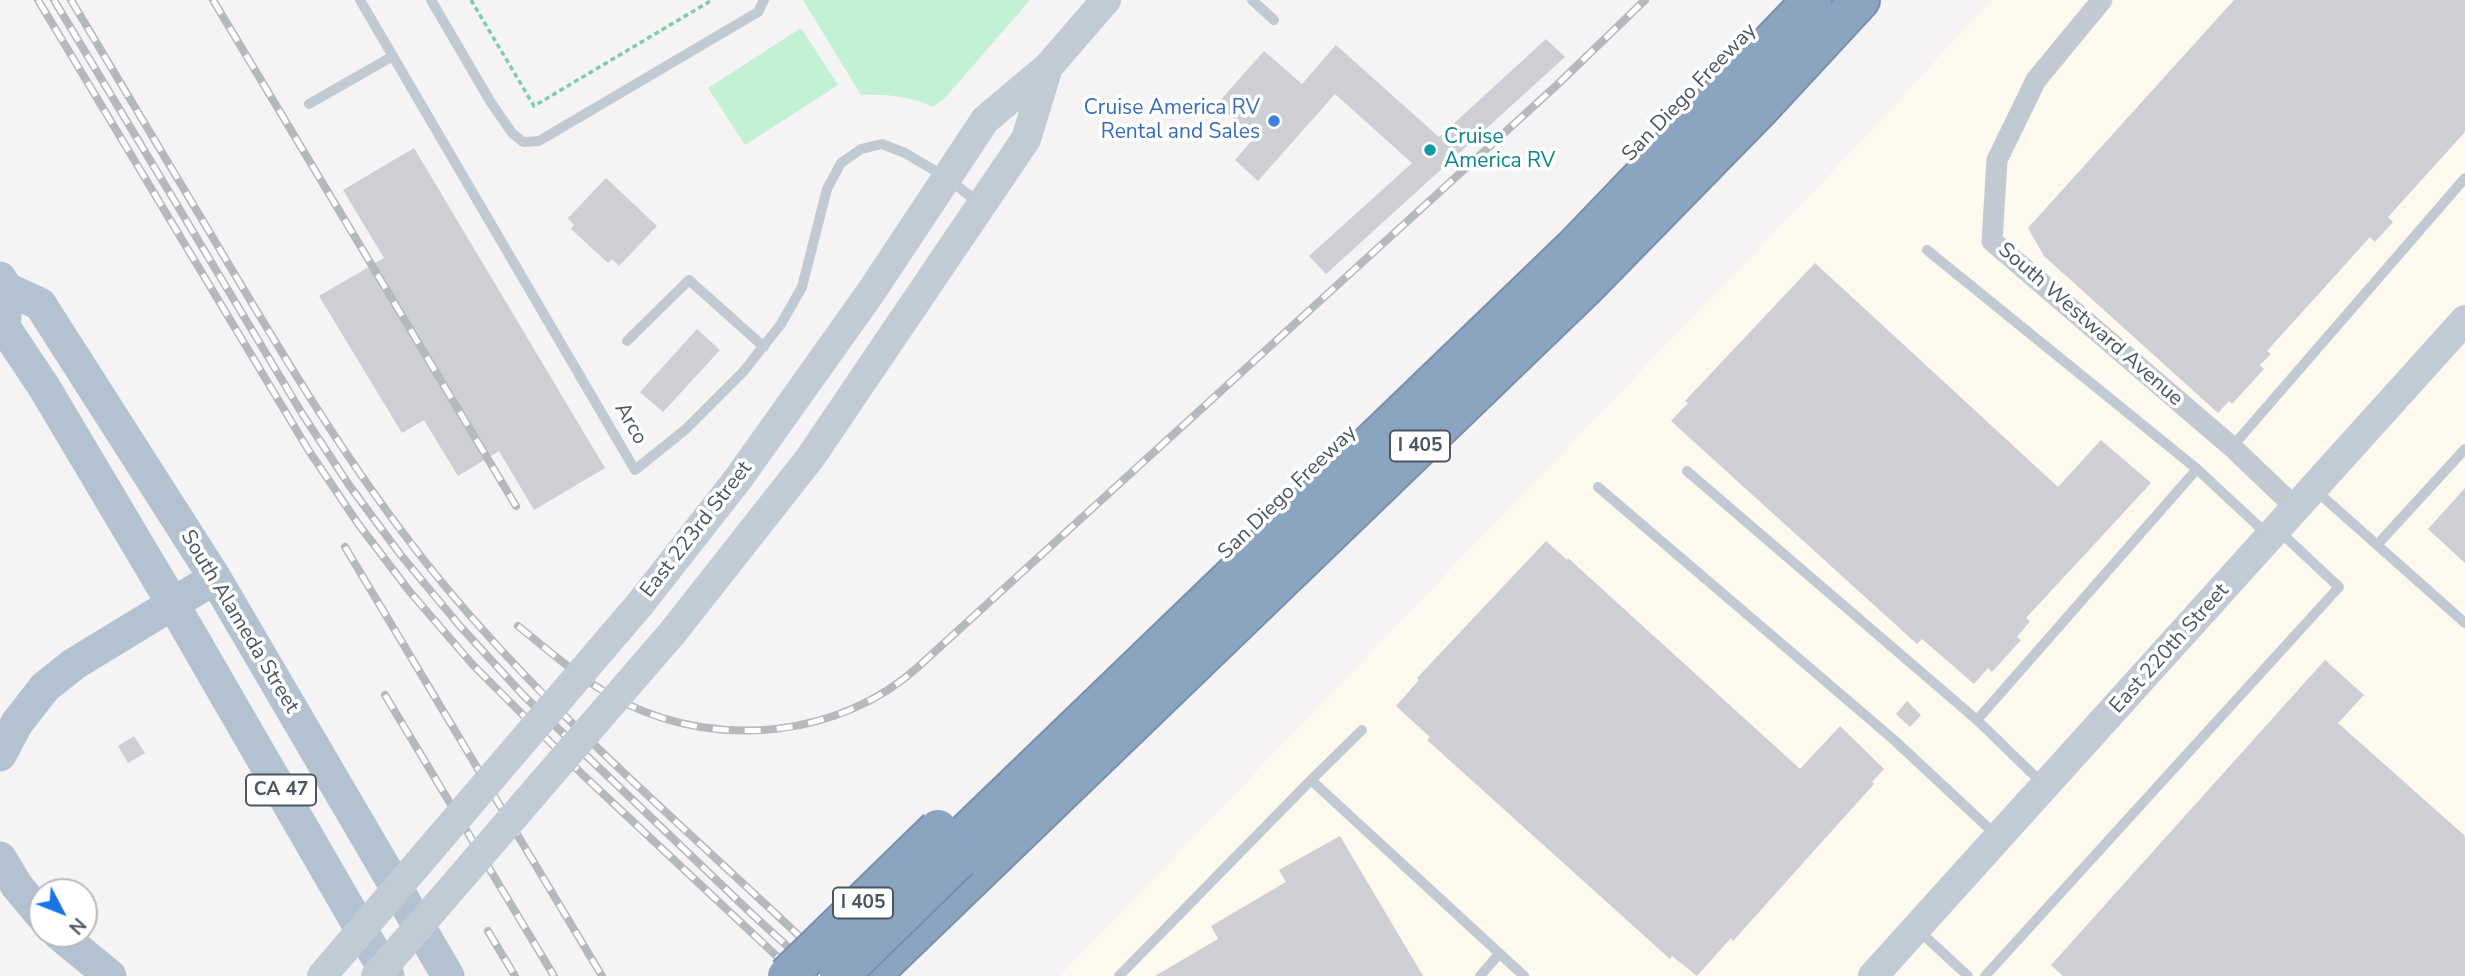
<!DOCTYPE html>
<html>
<head>
<meta charset="utf-8">
<style>
  body { margin:0 }
  #map { position:relative; width:2465px; height:976px; overflow:hidden; background:#f5f3f3; font-family:"Nunito Sans",sans-serif }
  canvas { display:block }
  .north { position:absolute; left:28px; top:878px; width:70px; height:70px; box-sizing:border-box; background:#fff; border:2px solid #b7bbc0; border-radius:50%; rotate:132deg; font-size:19px; font-weight:700; line-height:28px; text-align:center; color:#4a5661 }
  .north::after { content:''; display:block; margin:auto; width:24px; height:32px; background:#1a73e8; clip-path:polygon(50% 0,100% 100%,50% 72%,0 100%) }
</style>
</head>
<body>
<div id="map">
<canvas width="2465" height="976"></canvas>
<div class="north">N</div>
</div>
<script>
const ctx = document.querySelector('canvas').getContext('2d');
ctx.lineJoin = 'round';
function paint(path, color) { ctx.fillStyle = color; ctx.fill(path, 'evenodd'); }
function trace(path, color, width, dash) { ctx.strokeStyle = color; ctx.lineWidth = width; ctx.lineCap = dash ? 'butt' : 'round'; ctx.setLineDash(dash || []); ctx.stroke(path); }
function write(font, color, halo, rows, align = 'center') {
  ctx.font = font + ' "Nunito Sans",sans-serif'; ctx.lineWidth = 7; ctx.setLineDash([]); ctx.textBaseline = 'middle'; ctx.strokeStyle = halo; ctx.fillStyle = color; for (const [text, x, y, turn = 0] of rows) {
    ctx.save(); ctx.translate(x, y); ctx.rotate((+turn || 0) * Math.PI / 180); ctx.textAlign = isNaN(turn) ? turn : align; if (halo) ctx.strokeText(text, 0, 0); ctx.fillText(text, 0, 0); ctx.restore();
  }
}
paint(new Path2D(`
  M1991,0H2465V976H1060L1856,147Z`), '#fdf9ef');
paint(new Path2D(`
  M803,0H1030L945,98L933,107C910,96 886,94 861,95Z
  M801,28L838,85L745,145L708,88Z`), '#c3f1d5');
paint(new Path2D(`
  M2234,0H2465V132L2388,217L2393,222L2375,242L2370,237L2267,351L2271,354L2260,365L2264,369L2232,404L2229,401L2218,413L2044,256L2028,228Z
  M1546,39L1565,57L1326,274L1309,256L1412,163L1335,94L1258,181L1235,160L1255,137L1217,104L1264,51L1302,84L1336,45L1439,137Z
  M414,148L605,468L534,510L499,451L458,476L424,420L402,433L319,296L384,258L343,190Z
  M606,178L657,226L619,266L612,259L608,263L571,229L574,225L568,218Z
  M1815,263L2058,487L2101,440L2151,483L2026,618L2030,621L2017,637L2021,640L1992,672L1988,668L1974,684L1922,639L1917,644L1671,421L1688,403L1685,401Z
  M697,329L720,350L663,412L640,392Z
  M2465,488V563L2428,529Z
  M1546,541L1567,560L1568,558L1800,769L1840,726L1884,769L1872,782L1874,784L1733,941L1731,938L1697,976L1672,956L1670,959L1427,740L1430,737L1396,706L1419,680L1417,678Z
  M2325,660L2364,695L2338,723L2465,836V976H2063L2051,965Z
  M1907,701L1921,715L1910,727L1896,714Z
  M134,736L145,753L128,763L118,746Z
  M1340,836L1423,976H1155L1218,939L1211,926L1286,882L1279,870Z`), '#cdcfd5');
const highway = new Path2D(`
  M951,848L1574,248L1812,0
  M870,976L1583,289L1761,107L1860,0`);
trace(highway, '#7690ad', 42);
trace(new Path2D(`
  M471,0L534,106L712,0`), '#7ad0a6', 3.5, [5, 3.5]);
trace(new Path2D(`
  M360,0L635,470L686,429L743,372L781,324L802,287L827,189L841,163L861,149L882,144L905,153L947,178L979,203
  M431,0L490,101L512,133L523,142L539,141L758,12L764,0
  M1252,0L1274,20
  M309,104L393,56
  M1927,250L2197,469
  M627,341L689,280L764,347
  M2232,447L2465,178
  M1687,471L1977,720
  M1598,487L1893,739L1996,835
  M2314,489L2465,623
  M2377,545L2465,449
  M1311,780L1362,730
  M2043,784L1977,720L2197,469L2268,535
  M1918,930L1968,976
  M1119,976L1311,780L1524,976
  M1480,976L1499,954
  M1985,976L2339,587L2278,530`), '#c1cad2', 10);
trace(new Path2D(`
  M2102,0L2036,80L1997,160L1992,241L2232,447L2296,508`), '#c1cad2', 21);
trace(new Path2D(`
  M640,604L738,479L871,292L985,120L1048,67L1106,0
  M673,632L810,458L1026,139L1048,67
  M1873,976L2465,320`), '#c1cbd6', 30);
trace(new Path2D(`
  M0,278L7,289L40,304L215,578L448,976
  M7,289L4,327L44,387L173,604L388,976
  M0,755L17,723L45,687L74,664L215,578
  M0,858L17,886L42,916
  M59,934L110,976`), '#b3c2d1', 33);
trace(highway, '#8ba5c1', 38);
const rail = new Path2D(`
  M38,0L309,451L359,525L410,592L473,665L582,774L798,976
  M54,0L303,415L349,485L400,554L459,625L524,696L753,915L820,976
  M71,0C120,83 170,165 219,248C291,369 363,490 455,598C571,735 713,851 841,976
  M213,0L516,506
  M345,547L602,976
  M518,626C553,654 586,684 627,704C720,749 840,737 918,667L1558,84L1645,0
  M385,695L554,976
  M488,931L515,976`);
trace(rail, '#b5b8bd', 8);
trace(rail, '#fff', 5, [16]);
const highwayBridge = new Path2D(`
  M787,976L938,829
  M839,976L959,859`);
trace(highwayBridge, '#7690ad', 42, []);
trace(new Path2D(`
  M322,976L640,604
  M376,976L673,632`), '#c1cbd6', 30);
trace(highwayBridge, '#8ba5c1', 38);
for (const [x, y, r, color] of [
  [1274,121,7,"#3f7fe0"],
  [1430,150,7,"#0f9aa8"]
]) { const dot = new Path2D(); dot.arc(x, y, r, 0, 2 * Math.PI); ctx.fillStyle = color; ctx.fill(dot); trace(dot, '#fff', 2.5); }
for (const [x, y, w] of [
  [1420,446,60],
  [281,790,70],
  [863,903,60]
]) { const box = new Path2D(); box.roundRect(x - w / 2, y - 15.5, w, 31, 5); ctx.fillStyle = '#fff'; ctx.fill(box); trace(box, '#4a5661', 2); }
write('bold 19px', '#4a5661', null, [
  ["I 405",1420,446],
  ["CA 47",281,790],
  ["I 405",863,903]
]);
write('21px', '#4a5661', '#fff', [
  ["San Diego Freeway",1690,93,-46],
  ["South Westward Avenue",2090,325,41],
  ["Arco",630,424,60],
  ["San Diego Freeway",1288,493,-44],
  ["East 223rd Street",697,530,-52],
  ["South Alameda Street",239,622,59],
  ["East 220th Street",2170,649,-48]
]);
write('21px', '#366cbe', '#fff', [
  ["Cruise America RV",1260,109],
  ["Rental and Sales",1260,133]
], 'right');
write('21px', '#0d838f', '#fff', [
  ["Cruise",1444,138],
  ["America RV",1444,162]
], 'left');
</script>
</body>
</html>
